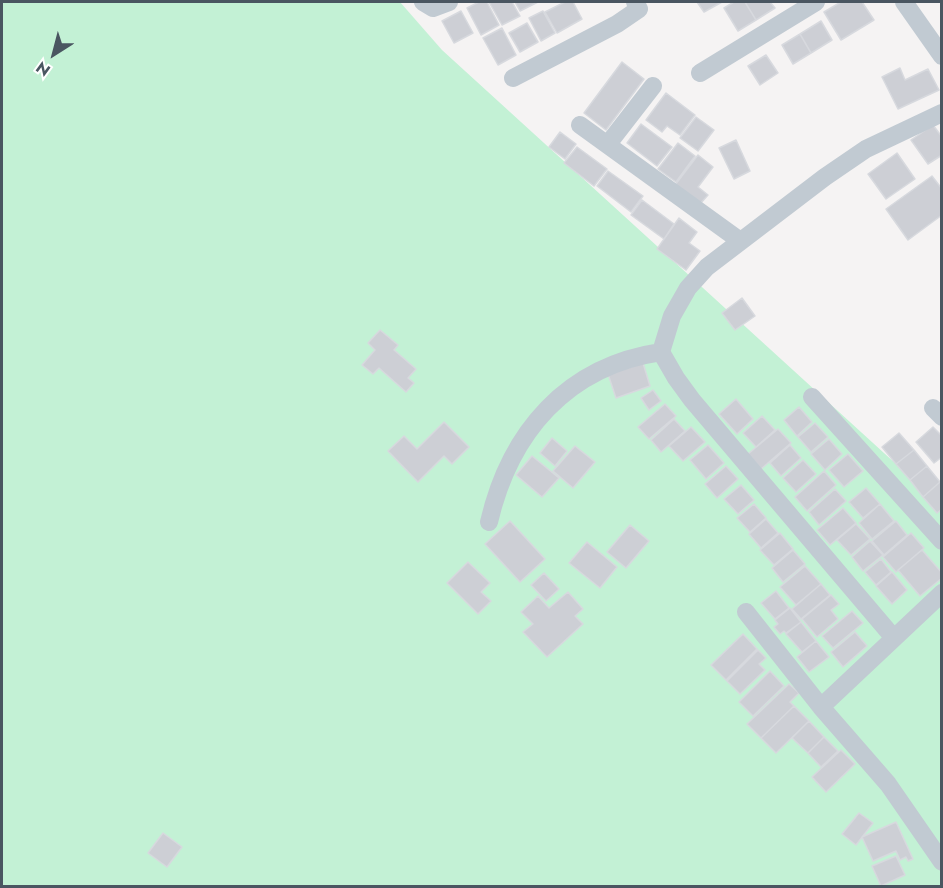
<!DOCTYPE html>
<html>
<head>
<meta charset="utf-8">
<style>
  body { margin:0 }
  #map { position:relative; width:943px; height:888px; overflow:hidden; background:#f5f3f3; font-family:Jost,sans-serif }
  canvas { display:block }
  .frame { position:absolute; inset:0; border:3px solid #4a5661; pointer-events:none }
  .north { position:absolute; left:24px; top:24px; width:60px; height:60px; -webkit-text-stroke:4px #fff; paint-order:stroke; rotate:216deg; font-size:16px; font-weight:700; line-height:24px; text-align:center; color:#4a5661 }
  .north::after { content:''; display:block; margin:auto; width:21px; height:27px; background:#4a5661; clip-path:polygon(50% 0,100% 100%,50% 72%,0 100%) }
</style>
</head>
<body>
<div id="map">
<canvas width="943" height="888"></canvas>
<div class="frame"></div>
<div class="north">N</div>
</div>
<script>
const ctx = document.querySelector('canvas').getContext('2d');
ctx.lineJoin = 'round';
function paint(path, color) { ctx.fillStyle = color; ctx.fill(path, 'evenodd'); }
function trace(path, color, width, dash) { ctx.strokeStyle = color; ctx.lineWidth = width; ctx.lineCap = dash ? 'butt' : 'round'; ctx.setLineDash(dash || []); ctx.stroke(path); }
paint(new Path2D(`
  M2,2H400L442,50L941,505V886H2Z`), '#c3f1d5');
const building = new Path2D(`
  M479,2H487L499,25L481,35L467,8Z
  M489,2H512L520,16L502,25Z
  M515,2H538L520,11Z
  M565,2H573L582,19L557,33L545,12Z
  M697,2H722L704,12Z
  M734,2H745L756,20L738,31L724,8Z
  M745,2H770L775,8L756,20Z
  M841,2H862L874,20L841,40L824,12Z
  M461,11L473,33L454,43L442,21Z
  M543,11L555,33L541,41L529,18Z
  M821,21L832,40L811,53L800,34Z
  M527,23L538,42L520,52L509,33Z
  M502,28L516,55L498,65L483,38Z
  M800,34L811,53L793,64L782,45Z
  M766,55L778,73L760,85L748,66Z
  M622,62L644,79L606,130L584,113Z
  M900,68L905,80L928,69L939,90L898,109L882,77Z
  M666,93L695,115L680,135L667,126L662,132L646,120Z
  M696,117L714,130L698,151L680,138Z
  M641,124L672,147L657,166L627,143Z
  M933,125L942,137V155L928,164L911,140Z
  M560,132L576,144L565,159L549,147Z
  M736,140L750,171L734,179L719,148Z
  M678,143L695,156L676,182L658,169Z
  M577,147L607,169L594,186L564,163Z
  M897,153L915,179L886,199L868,174Z
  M698,155L713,167L698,187L708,195L700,204L675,185Z
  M608,171L643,196L631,212L597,186Z
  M932,176L942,189V215L908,240L886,209Z
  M642,200L674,224L664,239L631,215Z
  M679,218L697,232L689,243L700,251L686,270L657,249Z
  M742,298L755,316L735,330L722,313Z
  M380,330L398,345L394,350L416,369L408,378L414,383L406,392L379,368L373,374L362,365L375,350L368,343Z
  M643,363L650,386L616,398L608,374Z
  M653,390L661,401L649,410L641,398Z
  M736,399L753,419L737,434L719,414Z
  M665,404L676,416L649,439L638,427Z
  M799,407L812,422L797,436L784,420Z
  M762,416L775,430L756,447L743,433Z
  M674,419L685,431L661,452L651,440Z
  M444,422L469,447L452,464L444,456L418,482L388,451L404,436L417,449Z
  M815,423L828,437L811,452L798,437Z
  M691,427L705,442L683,461L669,446Z
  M933,427L942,436V457L934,463L916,442Z
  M778,429L791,443L761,469L748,454Z
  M899,433L914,450L896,464L882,447Z
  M552,438L567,451L555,466L540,453Z
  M829,439L842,454L825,470L811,454Z
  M708,445L724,463L706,479L690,460Z
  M790,445L801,458L781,476L770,463Z
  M575,446L595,462L573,488L553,471Z
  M914,450L927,466L910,480L896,464Z
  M848,454L863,471L844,487L829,470Z
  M532,456L559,478L542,497L516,475Z
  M803,460L816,474L796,492L783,478Z
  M726,466L738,479L717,498L705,484Z
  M927,466L940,482L923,497L910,480Z
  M824,471L836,485L807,511L795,497Z
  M940,482L942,484V509L937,513L923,497Z
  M741,485L754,500L738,514L724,499Z
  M866,488L880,504L863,518L849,502Z
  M835,489L846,501L819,525L809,512Z
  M754,504L766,518L750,532L737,518Z
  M880,504L894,521L872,539L859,523Z
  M843,508L856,523L830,545L817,530Z
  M766,519L778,533L761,548L749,534Z
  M510,521L545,559L520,582L485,544Z
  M896,521L907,535L884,555L872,541Z
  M856,524L870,539L851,555L837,540Z
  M630,525L649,541L626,568L607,552Z
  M780,533L793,549L774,565L760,550Z
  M911,533L924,548L896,572L883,557Z
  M870,541L883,555L863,571L852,557Z
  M587,542L617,567L600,588L569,563Z
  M793,550L805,564L783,582L772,568Z
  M922,550L942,573V578L920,596L898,570Z
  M881,559L891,572L876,585L865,572Z
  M468,562L490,583L481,592L491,601L478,614L447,583Z
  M805,566L821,584L796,605L780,587Z
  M892,572L907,590L892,604L876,586Z
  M544,573L559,589L546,601L531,585Z
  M821,584L830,595L801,619L792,609Z
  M776,591L789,608L775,619L761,603Z
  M568,592L583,609L575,616L583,624L547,657L523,632L533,624L521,612L538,596L549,608Z
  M831,595L839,604L831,610L838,619L817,637L802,619Z
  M790,608L801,622L786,633L784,631L780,634L774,627L778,624L775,620Z
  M852,611L863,623L833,648L822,636Z
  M801,622L816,641L802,652L786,634Z
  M855,632L867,646L843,667L831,652Z
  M743,634L757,649L726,680L711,665Z
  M816,641L829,657L809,672L797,657Z
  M758,650L766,658L759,664L765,670L740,694L727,681Z
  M770,671L784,686L753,716L739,702Z
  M789,684L799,693L790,702L794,706L761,738L747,724Z
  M794,706L809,721L776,753L761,738Z
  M809,721L824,737L808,753L792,738Z
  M824,737L838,751L821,767L808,753Z
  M841,750L855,764L826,792L812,777Z
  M859,813L873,823L856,845L842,834Z
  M896,822L913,859L908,861L906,857L900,860L896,851L873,861L862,837Z
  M163,833L182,847L167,867L148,853Z
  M896,856L905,875L881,886L872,866Z`);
paint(building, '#cdcfd5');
trace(building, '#d7d9de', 1.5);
trace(new Path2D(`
  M423,2L433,8L449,2
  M904,2L942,56
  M700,73L816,2
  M513,78L617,24L639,9L635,2
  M580,125L739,240
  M608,144L653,86
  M812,397L942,541
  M933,408L942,417
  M489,522C510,432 567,366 661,352
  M942,593L821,707L888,784L942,862
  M746,612L821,707
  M893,637L692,400L676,378L661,352L672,316L688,288L707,267L825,177L866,149L942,113`), '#c1cad2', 18);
</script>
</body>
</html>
